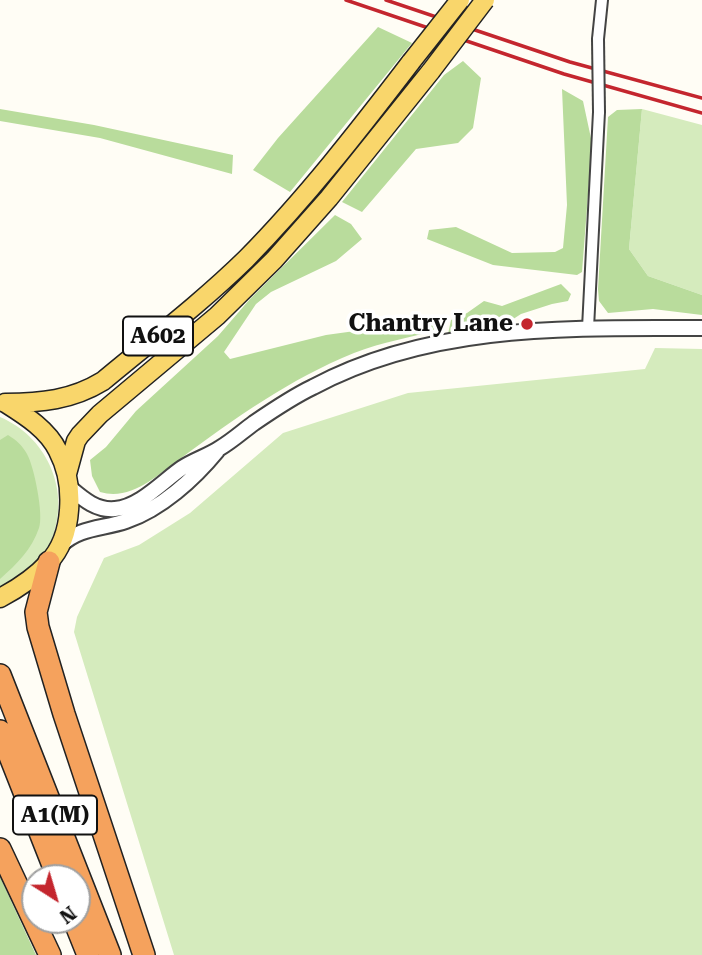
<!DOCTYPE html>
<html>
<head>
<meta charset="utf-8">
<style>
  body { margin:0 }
  #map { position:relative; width:702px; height:955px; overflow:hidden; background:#fffdf5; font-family:"Roboto Serif",serif }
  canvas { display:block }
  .north { position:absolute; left:21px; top:864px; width:70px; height:70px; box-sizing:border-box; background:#fff; border:2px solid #a0a0a0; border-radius:50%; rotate:143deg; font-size:19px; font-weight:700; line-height:28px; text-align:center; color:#111 }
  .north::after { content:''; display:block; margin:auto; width:24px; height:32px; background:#c4262e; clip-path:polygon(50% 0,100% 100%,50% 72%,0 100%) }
</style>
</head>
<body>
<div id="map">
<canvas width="702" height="955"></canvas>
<div class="north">N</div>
</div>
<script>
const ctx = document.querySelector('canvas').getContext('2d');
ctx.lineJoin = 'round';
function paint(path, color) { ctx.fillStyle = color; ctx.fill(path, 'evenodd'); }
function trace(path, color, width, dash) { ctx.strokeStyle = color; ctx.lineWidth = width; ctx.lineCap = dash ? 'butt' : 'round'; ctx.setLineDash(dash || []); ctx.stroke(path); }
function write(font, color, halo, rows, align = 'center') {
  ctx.font = font + ' "Roboto Serif",serif'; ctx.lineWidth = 7; ctx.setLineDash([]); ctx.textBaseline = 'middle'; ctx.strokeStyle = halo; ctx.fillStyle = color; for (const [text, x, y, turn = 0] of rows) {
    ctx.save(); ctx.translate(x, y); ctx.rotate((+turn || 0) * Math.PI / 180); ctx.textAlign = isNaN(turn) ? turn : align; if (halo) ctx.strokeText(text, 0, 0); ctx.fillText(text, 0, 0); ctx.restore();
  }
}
paint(new Path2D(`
  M642,109L702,125V295L648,276L629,249Z
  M655,348L702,349V955H174L74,632L77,617L104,558L139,545L190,513L283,433L408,393L645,369Z
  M0,417C45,436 69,486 54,533C51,543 46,554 39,562C28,573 13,582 0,591Z`), '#d5ebbd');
paint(new Path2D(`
  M378,27L412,43L290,192L253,170L278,138Z
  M463,61L481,78L473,128L458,143L416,149L362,212L342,202L444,75Z
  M562,89L583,101L592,143L582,272L577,275L493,265L427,239L429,230L456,227L512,253L555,252L563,248L567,205Z
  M0,109L94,125L233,155L232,174L100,138L0,121Z
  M642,109L629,249L648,276L702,295V315L653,309L608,313L599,301L598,289L608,117L617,110Z
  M335,215L351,224L362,239L336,261L271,292L256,304L224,352L230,359L326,335L442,319V329C413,337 381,342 354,353C290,379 235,418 180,459C156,476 131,501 100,492L92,476L90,460L106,447L136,411L218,336L250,299Z
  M561,284L571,294L568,301L552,304L521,314L504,325L448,334L451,320L467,313L484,301L502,306Z
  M8,435C16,440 22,445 27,454C34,466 44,515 39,528C32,549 17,564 0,579V440Z
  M0,877L36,955H0Z`), '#b9dc9c');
const minor = new Path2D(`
  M598,39L602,0
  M588,328L599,112`);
const tertiary = new Path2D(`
  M69,487C82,498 96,511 115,509C140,507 163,481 182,468C194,460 208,456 220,448C232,441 243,431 254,423C273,410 292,397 313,387C432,323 571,328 702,328
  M61,545C79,527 103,529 126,521C161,509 194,479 217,451`);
const primary = new Path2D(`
  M5,403C41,403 72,400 103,381C151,341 201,303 246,259C306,198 359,130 411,62
  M67,474L76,441L80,435L100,414L217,316L274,260L329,198L431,71
  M0,598C17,589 35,577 48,563C74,536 75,483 58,451C48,430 26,416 7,404`);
const motorway = new Path2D(`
  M49,562L36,612L38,627L64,714L144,955
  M0,675L110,955
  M0,731L58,878
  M0,849L50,955
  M74,920L88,955`);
trace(minor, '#444', 14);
trace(tertiary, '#444', 18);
trace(primary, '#222', 21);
trace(motorway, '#222', 24);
trace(minor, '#fff', 10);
trace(tertiary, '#fff', 14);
trace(primary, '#f9d66b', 18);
trace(motorway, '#f5a25d', 21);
trace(new Path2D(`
  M346,0L564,74L702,113
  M386,0L570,62L702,98`), '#c4262e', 3.5);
const minorBridge = new Path2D(`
  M598,39L599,112`);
const primaryBridge = new Path2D(`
  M411,62L460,0
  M431,71L485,0`);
trace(minorBridge, '#444', 14, []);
trace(primaryBridge, '#222', 21, []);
trace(minorBridge, '#fff', 10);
trace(primaryBridge, '#f9d66b', 18);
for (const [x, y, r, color] of [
  [527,324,7,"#c4262e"]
]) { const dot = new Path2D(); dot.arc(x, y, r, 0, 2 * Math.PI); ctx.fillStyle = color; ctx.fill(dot); trace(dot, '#fff', 2.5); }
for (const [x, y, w] of [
  [158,336,70],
  [55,815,84]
]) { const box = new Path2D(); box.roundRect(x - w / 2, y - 19.5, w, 39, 5); ctx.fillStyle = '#fff'; ctx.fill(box); trace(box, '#111', 2); }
write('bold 23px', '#111', null, [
  ["A602",158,336],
  ["A1(M)",55,815]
]);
write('bold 24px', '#111', '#fff', [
  ["Chantry Lane",513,324]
], 'right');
</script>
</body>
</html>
